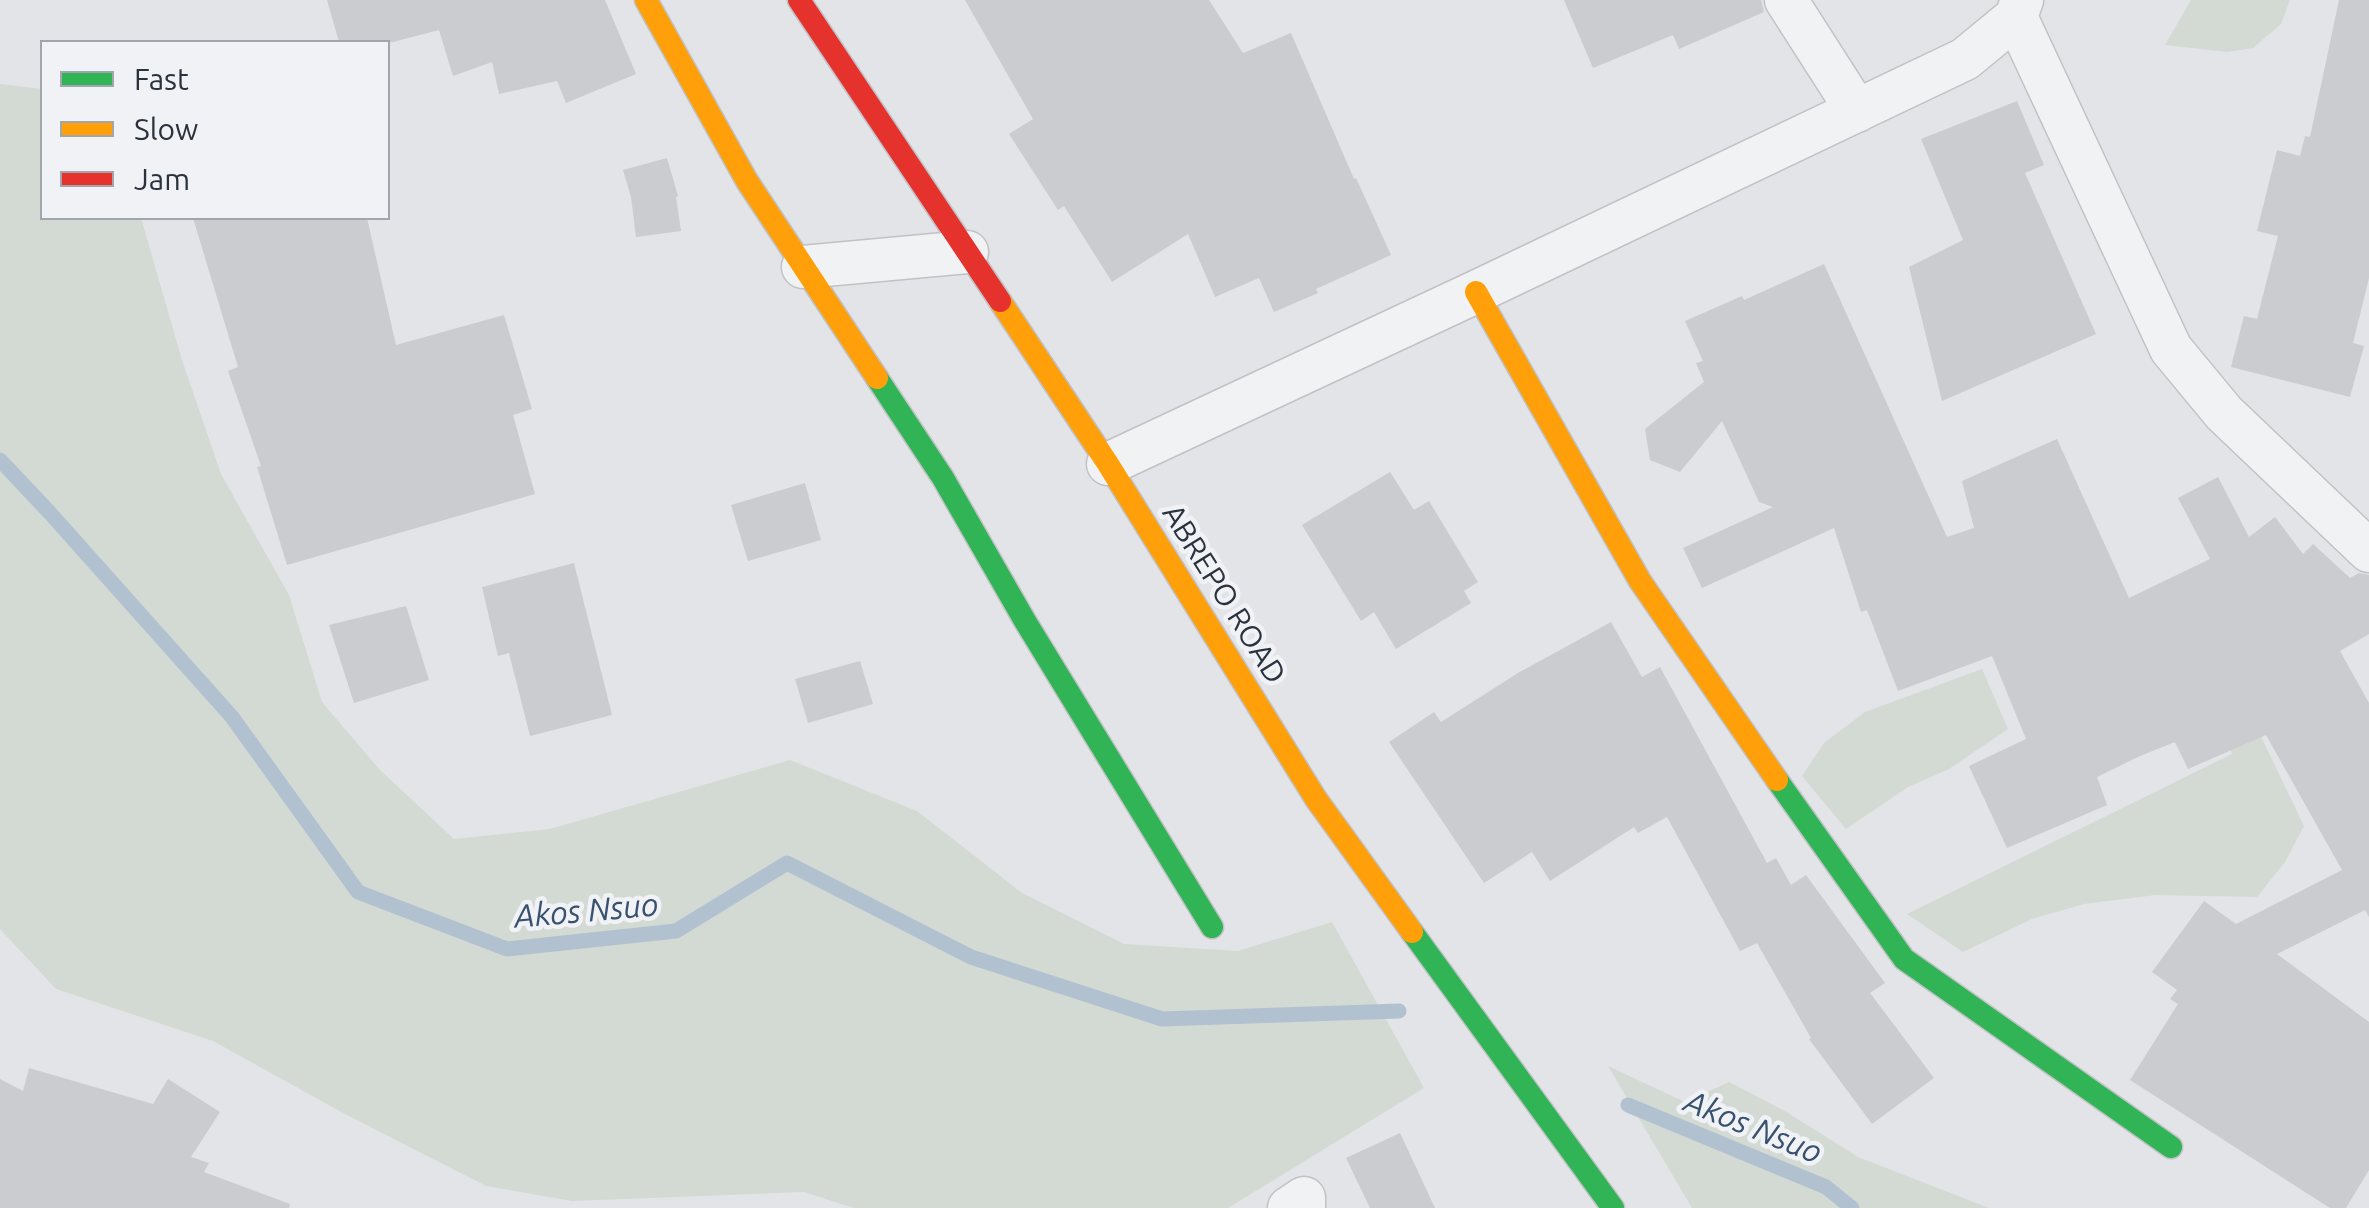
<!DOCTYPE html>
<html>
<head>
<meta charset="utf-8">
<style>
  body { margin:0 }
  #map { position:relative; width:2369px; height:1208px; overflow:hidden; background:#e2e4e7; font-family:Ubuntu,sans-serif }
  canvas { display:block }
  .legend { position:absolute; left:40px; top:40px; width:350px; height:180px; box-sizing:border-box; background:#f0f2f6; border:2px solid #a1a5ac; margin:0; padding:12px 18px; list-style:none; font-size:30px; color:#2a323e }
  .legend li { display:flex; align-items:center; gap:20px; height:50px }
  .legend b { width:50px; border:2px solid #a1a5ac }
</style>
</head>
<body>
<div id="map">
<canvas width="2369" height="1208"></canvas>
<ul class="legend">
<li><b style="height:12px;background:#30b455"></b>Fast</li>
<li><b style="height:12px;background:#ff9f0a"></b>Slow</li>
<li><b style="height:12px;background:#e5322d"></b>Jam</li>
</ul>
</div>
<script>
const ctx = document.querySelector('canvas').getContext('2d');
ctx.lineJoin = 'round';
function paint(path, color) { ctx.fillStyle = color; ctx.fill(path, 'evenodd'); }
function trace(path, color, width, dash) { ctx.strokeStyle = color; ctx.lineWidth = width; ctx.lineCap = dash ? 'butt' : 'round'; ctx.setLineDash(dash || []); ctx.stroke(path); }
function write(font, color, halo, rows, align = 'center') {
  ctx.font = font + ' Ubuntu,sans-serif'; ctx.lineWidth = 9; ctx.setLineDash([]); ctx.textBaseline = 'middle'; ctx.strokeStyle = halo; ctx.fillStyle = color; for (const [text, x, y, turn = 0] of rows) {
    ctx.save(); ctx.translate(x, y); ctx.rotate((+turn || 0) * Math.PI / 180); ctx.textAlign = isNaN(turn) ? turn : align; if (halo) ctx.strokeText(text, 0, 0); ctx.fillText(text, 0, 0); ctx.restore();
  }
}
paint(new Path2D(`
  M2191,0H2290L2281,24L2253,48L2227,52L2165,45Z
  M0,84L42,89V218H141L182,360L221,474L289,595L322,702L380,770L454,839L550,829L790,760L917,811L1022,893L1124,944L1238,951L1332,922L1424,1088L1228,1208H854L804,1192L572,1201L486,1186L345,1114L213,1041L56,989L0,929Z
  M1982,669L2008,729L1949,769L1908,787L1846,829L1802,776L1824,743L1865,712Z
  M2255,724L2304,826L2285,862L2257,897L2156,895L2084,904L2032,919L1963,952L1907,914L2232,754L2227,740Z
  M1608,1066L1685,1102L1729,1082L1785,1111L1858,1157L1989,1208H1692Z`), '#d3dad3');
trace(new Path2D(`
  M0,460L50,513L232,717L358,892L507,949L676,931L787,863L971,957L1162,1019L1399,1011
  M1628,1105L1826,1187L1852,1208`), '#b2c1d0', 15);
paint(new Path2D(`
  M327,0H605L636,74L566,103L557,81L499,94L492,62L453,76L439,30L393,42H339Z
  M965,0H1209L1243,53L1291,33L1354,179L1356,178L1391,255L1316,289L1318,293L1274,312L1259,278L1215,297L1188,234L1112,282L1064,206L1058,210L1009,134L1033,119Z
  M1564,0H1761L1764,12L1679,49L1673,35L1593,68Z
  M2339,0H2369V278L2353,343L2364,346L2350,397L2231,367L2244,316L2257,319L2278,236L2257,231L2277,150L2300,156L2305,136L2310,137Z
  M2017,101L2044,165L2025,173L2096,334L1942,401L1909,267L1963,240L1921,139Z
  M667,158L678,196L676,197L681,231L636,237L631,197L623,170Z
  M193,218H367L396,345L504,315L532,409L513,415L535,494L287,565L257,467L261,466L228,371L238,367Z
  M1824,264L1947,537L1974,528L1962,481L2057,439L2129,598L2210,559L2178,498L2218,477L2249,537L2275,517L2303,554L2313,544L2350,578L2359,573L2369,575V634L2340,651L2369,703V917L2365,910L2277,954L2369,1022V1170L2346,1208H2330L2130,1080L2178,1004L2170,999L2177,990L2152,972L2204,901L2236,924L2342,870L2266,735L2188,769L2175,742L2140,756L2097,777L2107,805L2007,848L1969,766L2026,739L1992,656L1898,691L1867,610L1861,612L1834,528L1702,588L1683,548L1773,507L1759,502L1722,421L1680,472L1650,460L1645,429L1704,382L1696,363L1703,361L1685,321L1742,296L1744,300Z
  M1390,472L1414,510L1429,501L1478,582L1464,591L1471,603L1396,649L1374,612L1361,621L1302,525Z
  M805,483L821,540L748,561L731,505Z
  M574,563L612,715L530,736L509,653L498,656L482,587Z
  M406,606L429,680L354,703L329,625Z
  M1611,622L1642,677L1660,667L1767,863L1776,858L1791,885L1806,875L1885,983L1870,993L1934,1078L1872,1124L1809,1039L1811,1038L1757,943L1740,951L1667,817L1638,833L1634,827L1550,881L1532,852L1484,883L1389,742L1434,712L1441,722L1518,673Z
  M860,661L873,704L808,723L795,679Z
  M29,1068L153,1104L168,1079L220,1112L191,1157L209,1163L204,1172L290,1204L289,1208H0V1079L23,1091Z
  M1400,1133L1435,1208H1370L1346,1158Z`), '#cacccf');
const street = new Path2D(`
  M1786,0L1857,111
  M2016,17L2171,349L2224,413L2369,551
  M803,267L967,252
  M1108,464L1476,292L1965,59L2016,17L2022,0
  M1289,1208L1304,1198V1208`);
const fast = new Path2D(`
  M877,378L943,478L1025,621L1212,927
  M1777,780L1904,959L2171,1147
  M1412,932L1613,1208`);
const slow = new Path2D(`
  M646,0L747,181L877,378
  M1476,292L1640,581L1777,780
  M1000,301L1108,464L1316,799L1412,932`);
const jam = new Path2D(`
  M799,0L1000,301`);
trace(street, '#c0c2c5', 45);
trace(fast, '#c0c2c5', 25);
trace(slow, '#c0c2c5', 25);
trace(jam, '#c0c2c5', 25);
trace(street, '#f1f2f4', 42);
trace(fast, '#30b455', 22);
trace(slow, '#ff9f0a', 22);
trace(jam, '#e5322d', 22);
write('30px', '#2a323e', '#f0f2f6', [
  ["ABREPO ROAD",1224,594,58]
]);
write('italic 32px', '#37516f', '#f0f2f6', [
  ["Akos Nsuo",586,911,-5],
  ["Akos Nsuo",1753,1127,22]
]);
</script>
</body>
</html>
